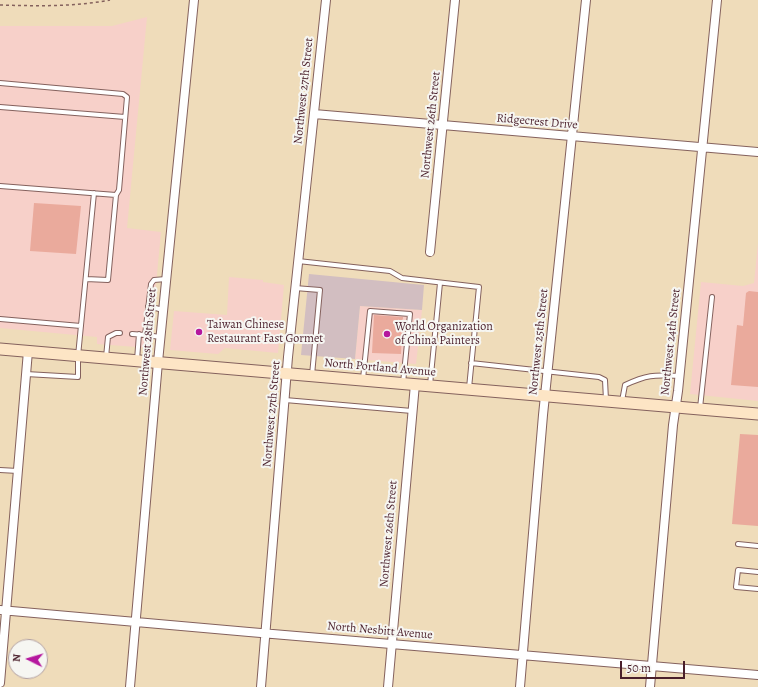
<!DOCTYPE html>
<html>
<head>
<meta charset="utf-8">
<style>
  body { margin:0 }
  #map { position:relative; width:758px; height:687px; overflow:hidden; background:#efdcba; font-family:Alegreya,serif }
  canvas { display:block }
  .north { position:absolute; left:8px; top:639px; width:40px; height:40px; box-sizing:border-box; background:#f6f6f2; border:1px solid #b1a0a2; border-radius:50%; rotate:275deg; font-size:11px; font-weight:700; line-height:16px; text-align:center; color:#4a1f2b }
  .north::after { content:''; display:block; margin:auto; width:14px; height:18px; background:#b5179e; clip-path:polygon(50% 0,100% 100%,50% 72%,0 100%) }
  .scale { position:absolute; left:620px; top:661px; width:65px; height:18px; box-sizing:border-box; border:2px solid #4a1f2b; border-top:0; padding-left:5px; font-size:12px; line-height:14px; white-space:nowrap; color:#4a1f2b; -webkit-text-stroke:3px #f6f6f2; paint-order:stroke }
</style>
</head>
<body>
<div id="map">
<canvas width="758" height="687"></canvas>
<div class="north">N</div>
<div class="scale">50 m</div>
</div>
<script>
const ctx = document.querySelector('canvas').getContext('2d');
ctx.lineJoin = 'round';
function paint(path, color) { ctx.fillStyle = color; ctx.fill(path, 'evenodd'); }
function trace(path, color, width, dash) { ctx.strokeStyle = color; ctx.lineWidth = width; ctx.lineCap = dash ? 'butt' : 'round'; ctx.setLineDash(dash || []); ctx.stroke(path); }
function write(font, color, halo, rows, align = 'center') {
  ctx.font = font + ' Alegreya,serif'; ctx.lineWidth = 4; ctx.setLineDash([]); ctx.textBaseline = 'middle'; ctx.strokeStyle = halo; ctx.fillStyle = color; for (const [text, x, y, turn = 0] of rows) {
    ctx.save(); ctx.translate(x, y); ctx.rotate((+turn || 0) * Math.PI / 180); ctx.textAlign = isNaN(turn) ? turn : align; if (halo) ctx.strokeText(text, 0, 0); ctx.fillText(text, 0, 0); ctx.restore();
  }
}
paint(new Path2D(`
  M147,17L127,228L161,232L150,348L97,344V337L0,328V26H112Z
  M758,243V401L690,394L701,282L743,286L754,283Z
  M229,277L263,280V282L284,285L278,353L225,348L218,354L170,350L174,311L227,315Z
  M360,306L422,310L416,364L355,359Z`), '#f7d0c9');
paint(new Path2D(`
  M309,274L424,285L422,310L360,306L355,359L301,355Z`), '#d2bec1');
paint(new Path2D(`
  M34,203L81,206L76,254L30,251Z
  M749,291L758,292V387L731,385L737,325L743,326L746,293Z
  M374,315L403,317L401,354L372,353Z
  M740,434L758,435V526L732,524Z`), '#eaaa9c');
const service = new Path2D(`
  M0,83L123,94L127,97L119,190L116,195L0,186
  M0,107L125,117
  M298,261L390,271L402,278L479,287L469,388
  M86,279L108,280L116,195
  M295,288L320,290L312,375
  M148,306L163,310
  M0,319L81,326
  M132,334L145,335
  M161,337L145,335L151,284L154,280L166,279
  M106,357L108,337L116,333H120
  M137,360L139,334
  M471,363L599,377L605,380L606,400
  M26,374L78,377V356L94,193
  M363,379L370,311L410,314L403,383
  M430,385L440,283
  M285,400L412,411
  M622,401L625,385C648,374 655,375 679,376
  M700,408L712,297
  M0,470L18,471
  M738,544L758,546
  M758,572L738,570L736,587L758,589`);
const minor = new Path2D(`
  M314,114L758,152
  M430,252L455,0
  M0,610L249,632L758,675
  M0,683L28,351
  M130,687L158,362L194,0
  M261,687L288,357L326,0
  M388,687L415,384
  M520,687L543,415L586,0
  M650,687L673,425L678,391L717,0`);
const secondary = new Path2D(`
  M0,349L758,414`);
trace(service, '#84615d', 6);
trace(minor, '#84615d', 10);
trace(secondary, '#84615d', 13);
trace(new Path2D(`
  M0,5C37,6 73,7 110,0`), '#84615d', 1.5, [3, 3]);
trace(service, '#fff', 4);
trace(minor, '#fff', 8);
trace(secondary, '#fde5c5', 11);
for (const [x, y, r, color] of [
  [199,332,4,"#b5179e"],
  [387,334,4,"#b5179e"]
]) { const dot = new Path2D(); dot.arc(x, y, r, 0, 2 * Math.PI); ctx.fillStyle = color; ctx.fill(dot); trace(dot, '#f6f6f2', 1.5); }
write('12px', '#4a1f2b', '#f6f6f2', [
  ["Northwest 27th Street",304,91,-84],
  ["Ridgecrest Drive",537,122,5],
  ["Northwest 26th Street",431,125,-84],
  ["Northwest 28th Street",148,342,-85],
  ["Northwest 25th Street",539,342,-84],
  ["Northwest 24th Street",671,342,-84],
  ["North Portland Avenue",380,368,5],
  ["Northwest 27th Street",272,414,-85],
  ["Northwest 26th Street",389,534,-85],
  ["North Nesbitt Avenue",380,631,5]
]);
write('12px', '#4a1f2b', '#f6f6f2', [
  ["Taiwan Chinese",207,325],
  ["Restaurant Fast Gormet",207,339],
  ["World Organization",395,327],
  ["of China Painters",395,341]
], 'left');
</script>
</body>
</html>
